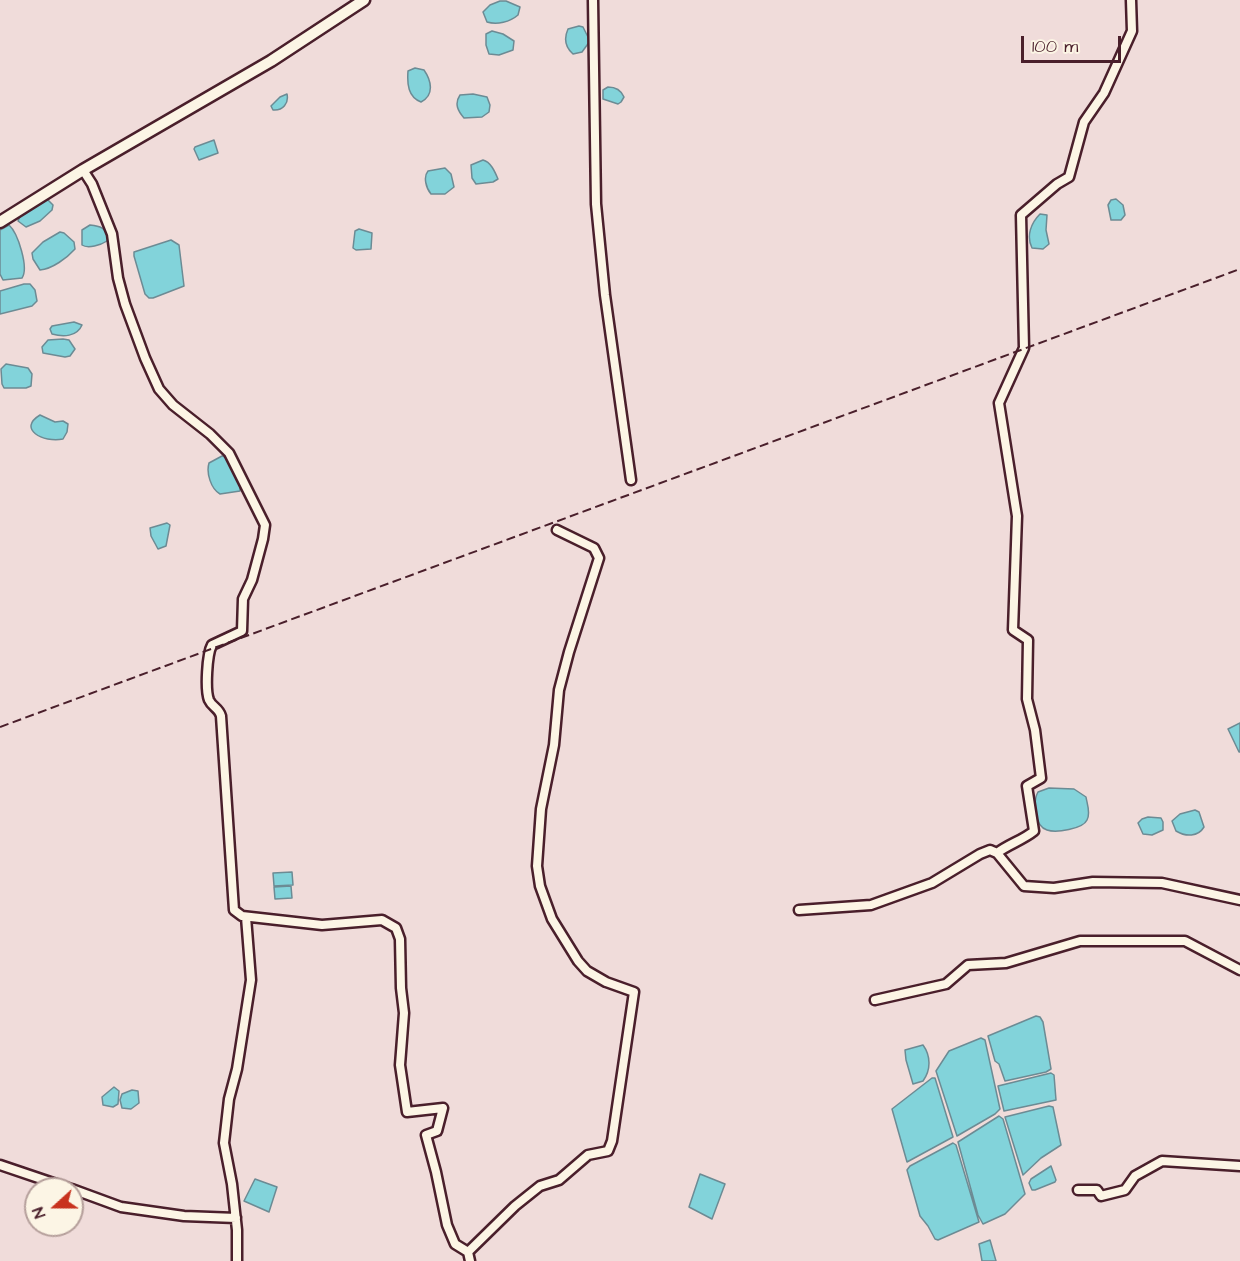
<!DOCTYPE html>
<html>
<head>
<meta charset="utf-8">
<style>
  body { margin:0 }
  #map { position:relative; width:1240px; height:1261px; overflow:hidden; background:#f0dcda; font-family:"Architects Daughter",sans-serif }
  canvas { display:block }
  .north { position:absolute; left:24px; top:1177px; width:60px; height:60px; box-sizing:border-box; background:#fcf5e5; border:2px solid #b59f9b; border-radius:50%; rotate:249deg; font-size:16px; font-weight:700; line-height:24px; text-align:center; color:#4a1f2b }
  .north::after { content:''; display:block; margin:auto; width:21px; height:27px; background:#c8321e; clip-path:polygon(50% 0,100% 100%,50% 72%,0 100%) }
  .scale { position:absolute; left:1021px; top:36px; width:100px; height:27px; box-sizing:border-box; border:3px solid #4a1f2b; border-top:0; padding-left:8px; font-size:18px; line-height:21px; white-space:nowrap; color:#4a1f2b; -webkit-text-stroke:4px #fcf5e5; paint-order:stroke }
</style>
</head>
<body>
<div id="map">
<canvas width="1240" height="1261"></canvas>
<div class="north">N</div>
<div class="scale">100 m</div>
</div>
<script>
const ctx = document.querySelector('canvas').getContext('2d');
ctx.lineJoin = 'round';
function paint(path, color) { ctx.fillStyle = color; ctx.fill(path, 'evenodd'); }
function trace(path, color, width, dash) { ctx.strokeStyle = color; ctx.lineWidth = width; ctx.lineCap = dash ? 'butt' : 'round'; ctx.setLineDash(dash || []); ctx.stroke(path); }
const water = new Path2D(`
  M500,1H506L520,7L518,15C510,22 497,25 487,22L483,12L490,5Z
  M579,26L583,27L590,41L582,52L573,54C565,47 564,38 568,29Z
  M492,31L503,34L514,41L513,50L499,55L489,54L486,45V34Z
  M415,68L424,70C431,80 435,95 421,102C408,97 407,84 408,71Z
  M608,87C616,87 621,90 624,97L621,102L618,104L603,99V90Z
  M287,94C289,103 283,111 273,110L271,106L280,97Z
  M473,94L487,97L490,105L489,112L482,117L464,118C458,111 454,104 460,95Z
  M214,140L218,153L199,160L194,149L195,147Z
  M483,160C491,162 495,172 498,179L493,182L476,184L472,178L471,165Z
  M445,168L451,174L454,187L445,194H431C426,188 423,177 428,171Z
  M47,199L53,205L52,210L40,221L26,227L18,221L21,214L43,200Z
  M1116,199L1123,205L1125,215L1121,220H1111L1108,205L1111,200Z
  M1040,214L1047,215L1046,230L1049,244L1043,249L1032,248C1026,236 1031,223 1040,214Z
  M9,225C18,233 29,268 22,278L3,280L0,274V230Z
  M90,225C101,226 105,228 109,238L107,241C101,245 88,249 82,245V230Z
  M359,229L372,233L371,249L356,250L353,248L355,231Z
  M60,232L64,233L74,242L75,249C67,258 52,269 40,270L33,259L32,253L43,242Z
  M171,240L179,245L184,286L153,298H149L145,294L134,256V252Z
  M24,284H30L35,290L37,301L32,306L0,314V291Z
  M74,322L82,325C77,337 63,337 52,334L50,329L52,326Z
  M63,339L69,340L75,349L70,356L65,357L43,353L42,347L48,340Z
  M6,364L28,368L32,374L31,386L26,388H4L2,384L1,369Z
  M40,415L55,422L63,421L68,424L67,432L63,439C43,443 17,429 40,415Z
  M222,456L225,457L240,484V491L220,494C211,489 206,473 209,463Z
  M167,523L170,525L166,546L158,549L151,536L150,528Z
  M1240,723V752H1239L1228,729Z
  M1049,788L1074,789L1086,797C1087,804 1091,813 1087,820C1083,829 1056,833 1047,830C1034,826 1033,801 1038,792Z
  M1195,810L1199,812L1204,827C1198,837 1186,837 1176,831L1172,821L1180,814Z
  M1148,817L1161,818L1163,822V830L1152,835L1143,834L1138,823L1142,819Z
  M292,872L293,885L274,886L273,873Z
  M291,886L292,898L275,899L274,887Z
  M1036,1016L1040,1017L1043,1022L1051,1069L1046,1072L1005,1081L999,1064L995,1061L988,1036Z
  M981,1038L985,1040L1000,1109L995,1114L957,1136L936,1071L949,1051Z
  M923,1045C931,1056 931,1070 923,1081L913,1084L906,1060L905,1050Z
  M1051,1073L1054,1075L1056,1100L1004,1111L998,1086Z
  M932,1078H935L953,1137L907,1162L892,1109Z
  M114,1087L119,1091L118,1104L113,1107L103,1105L102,1097Z
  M132,1090L138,1091L139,1103L131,1109L122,1108L120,1100L122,1094Z
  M1049,1106L1053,1107L1061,1145L1041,1158L1023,1175L1005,1117Z
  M999,1116L1003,1119L1025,1194L1005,1214L983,1224L978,1215L958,1142Z
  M953,1143L956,1145L979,1222L938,1240L935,1239L928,1226L920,1216L907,1170L910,1166Z
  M1051,1166L1056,1180L1055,1182L1035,1190H1032L1029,1183L1031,1179Z
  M700,1174L725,1184L712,1219L689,1207Z
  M255,1179L277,1187L269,1212L244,1201Z
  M990,1240L996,1261H982L979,1244Z`);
paint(water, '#82d3da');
trace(water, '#6c8b94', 1.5);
const minor = new Path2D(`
  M593,0L596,204L605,295L631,480
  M83,170L92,184L112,234L118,278L125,304L145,358L159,389L173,405L210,434L229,453L265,525L263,539L252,580L243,599L242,631L212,645C207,654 205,690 209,700C212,707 219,708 221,716L234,910L242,916L322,925L382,920L396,928L400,939L401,988L404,1013L400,1065L407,1112L443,1108L437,1131L426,1135L436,1172L447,1225L455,1244L468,1252
  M997,853C1009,844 1023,840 1034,831L1027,786L1041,778L1035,730L1027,699L1028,640L1013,630L1017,516L999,403L1024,348L1021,215L1057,184L1069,177L1084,122L1104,93L1132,31L1131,0
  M799,910L871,905L932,883L980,854L990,850L997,853L1024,886L1054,888L1093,882L1162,883L1240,900
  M875,1000L946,984L968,965L1006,963L1080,941H1185L1240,970
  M0,1165L71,1189
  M72,1189L121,1207L184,1216L236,1218
  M1078,1190H1097L1101,1196L1125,1190L1135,1176L1162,1161L1240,1166
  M237,1261V1230L232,1184L224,1143L229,1099L237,1069L251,980L246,917
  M470,1261L468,1252L515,1206L540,1186L559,1180L588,1155L608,1151L612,1141L634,992L606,982L587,971L578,961L552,919L540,886L537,866L541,809L554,745L559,690L569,652L599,558L594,548L557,530`);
const secondary = new Path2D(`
  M0,222L83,170L271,61L364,0`);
trace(minor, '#4a1f2b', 13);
trace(secondary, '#4a1f2b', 15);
trace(minor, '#fcf5e5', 8);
trace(secondary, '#fcf5e5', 10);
trace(new Path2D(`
  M0,727L1240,269`), '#4a1f2b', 2, [9, 4.5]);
</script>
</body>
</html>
